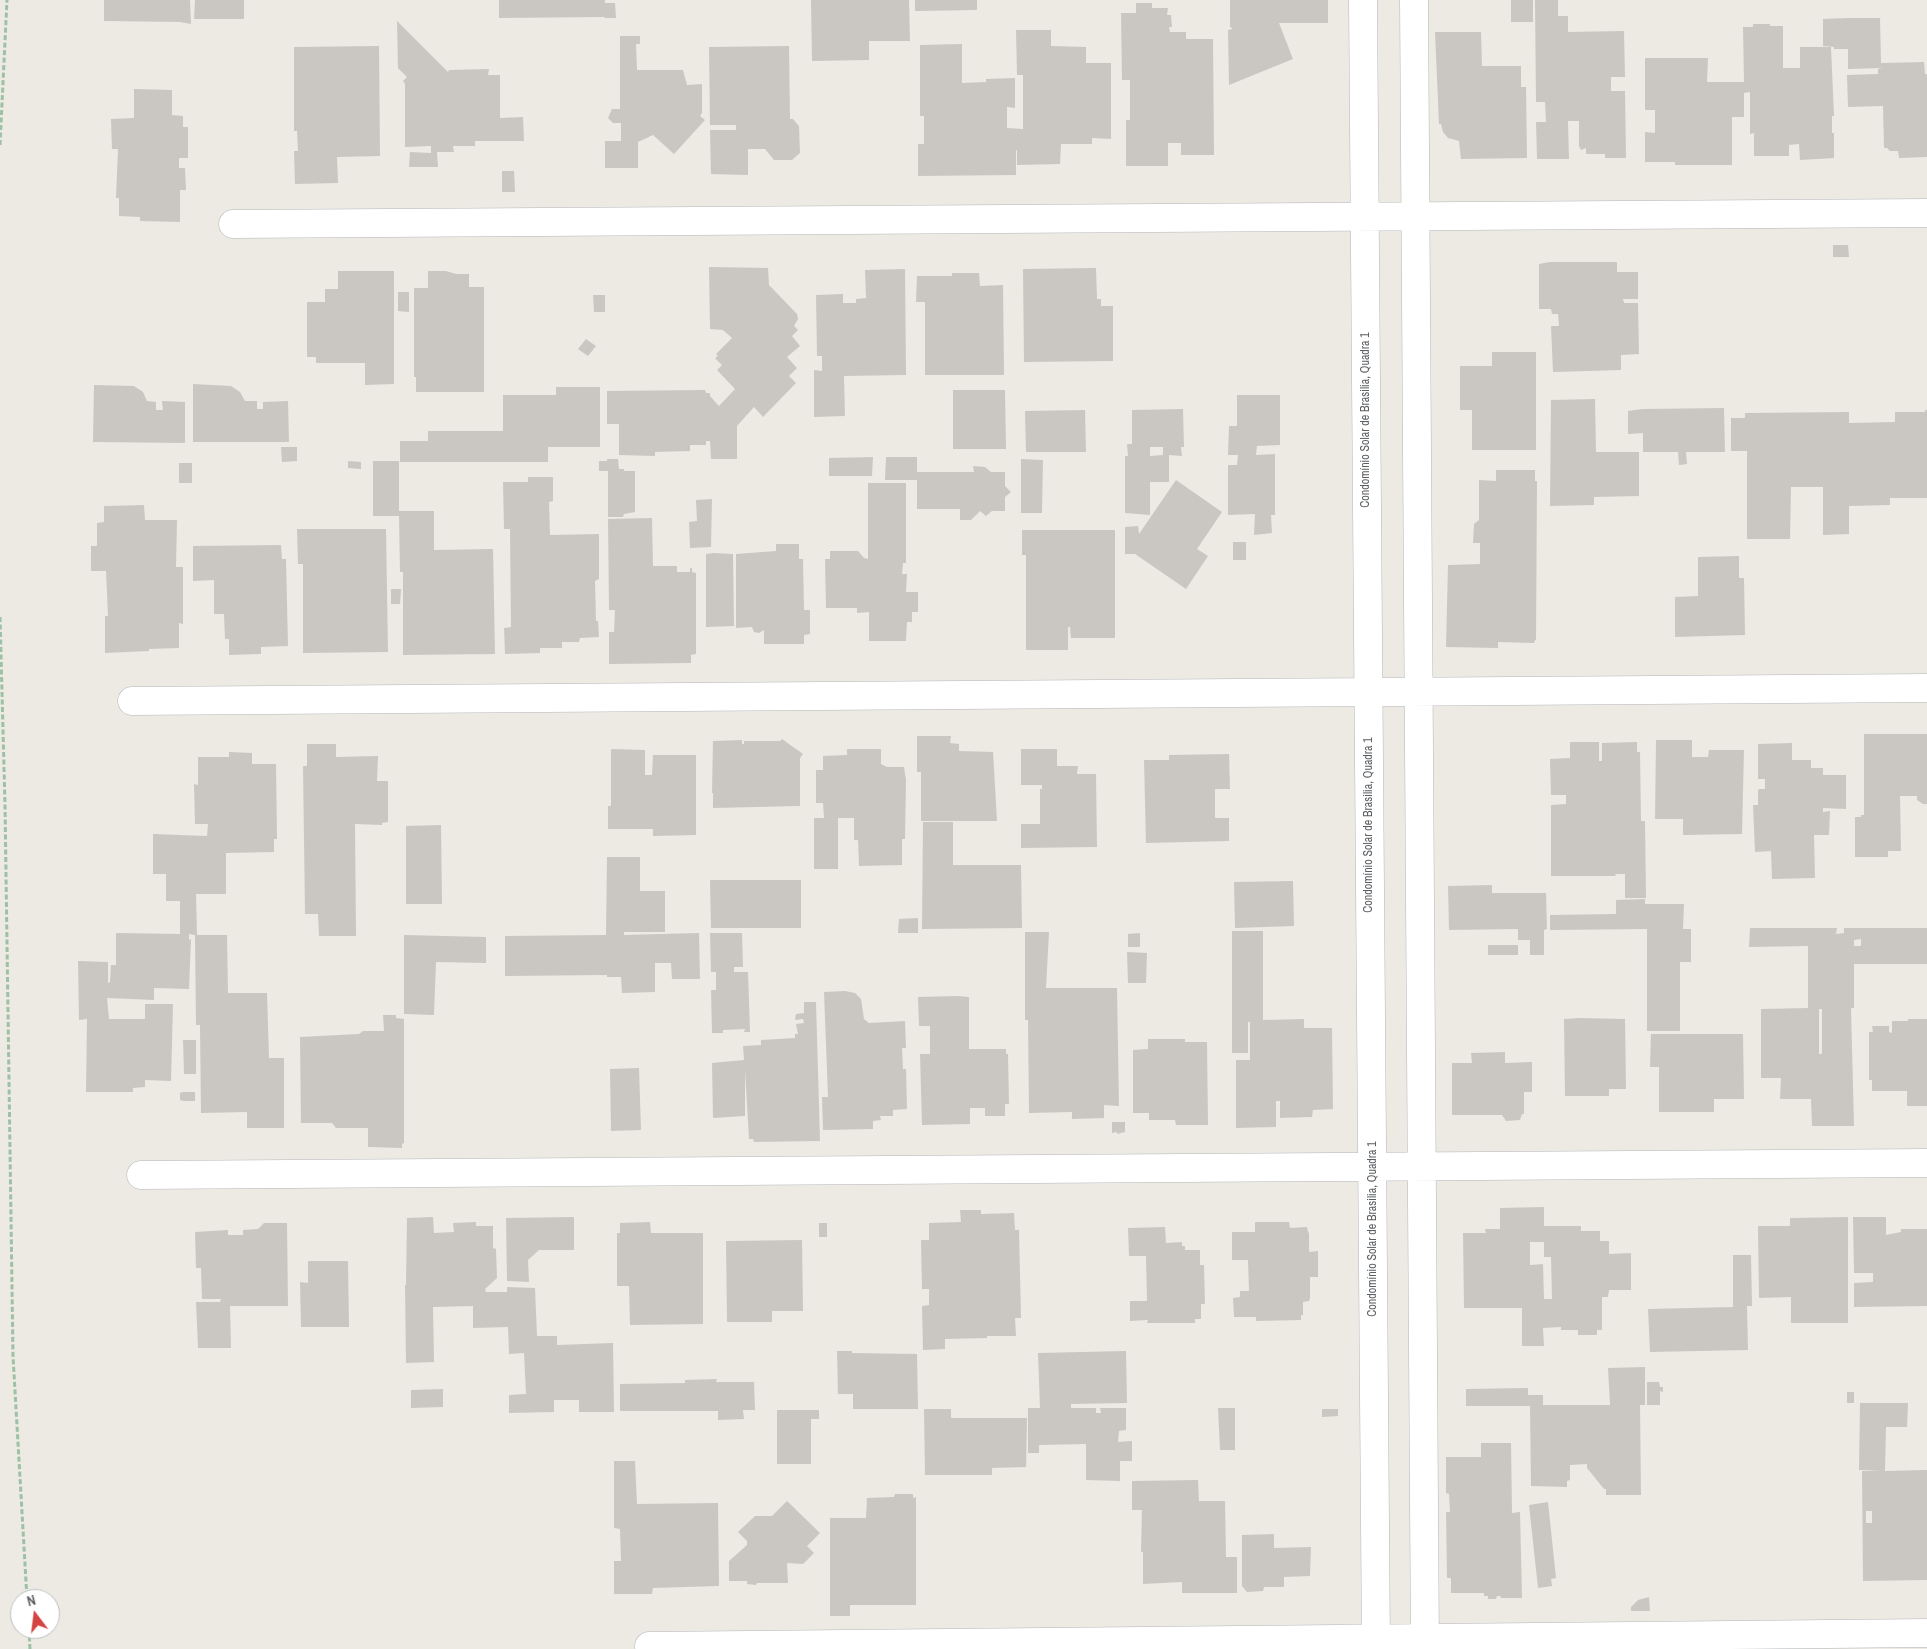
<!DOCTYPE html>
<html>
<head>
<meta charset="utf-8">
<style>
  body { margin:0 }
  #map { position:relative; width:1927px; height:1649px; overflow:hidden; background:#eceae3; font-family:"Archivo Narrow",sans-serif }
  canvas { display:block }
  .north { position:absolute; left:10px; top:1589px; width:50px; height:50px; box-sizing:border-box; background:#fff; border:1px solid #bdbfc0; border-radius:50%; rotate:345deg; font-size:14px; font-weight:700; line-height:20px; text-align:center; color:#5b5f62 }
  .north::after { content:''; display:block; margin:auto; width:18px; height:22px; background:#d44442; clip-path:polygon(50% 0,100% 100%,50% 72%,0 100%) }
</style>
</head>
<body>
<div id="map">
<canvas width="1927" height="1649"></canvas>
<div class="north">N</div>
</div>
<script>
const ctx = document.querySelector('canvas').getContext('2d');
ctx.lineJoin = 'round';
function paint(path, color) { ctx.fillStyle = color; ctx.fill(path, 'evenodd'); }
function trace(path, color, width, dash) { ctx.strokeStyle = color; ctx.lineWidth = width; ctx.lineCap = dash ? 'butt' : 'round'; ctx.setLineDash(dash || []); ctx.stroke(path); }
function write(font, color, halo, rows, align = 'center') {
  ctx.font = font + ' "Archivo Narrow",sans-serif'; ctx.lineWidth = 4; ctx.setLineDash([]); ctx.textBaseline = 'middle'; ctx.strokeStyle = halo; ctx.fillStyle = color; for (const [text, x, y, turn = 0] of rows) {
    ctx.save(); ctx.translate(x, y); ctx.rotate((+turn || 0) * Math.PI / 180); ctx.textAlign = isNaN(turn) ? turn : align; if (halo) ctx.strokeText(text, 0, 0); ctx.fillText(text, 0, 0); ctx.restore();
  }
}
paint(new Path2D(`
  M104,0H190L191,24L180,22L104,21Z
  M195,0H244V19H194Z
  M499,0H605V3H615L616,18H605L604,17L499,18Z
  M811,0H909L910,41H869V60L812,61Z
  M915,0H977V10L915,11Z
  M1230,0H1328V23H1279L1293,59L1229,85L1228,30L1232,29V28L1230,27Z
  M1511,0H1533V22H1511Z
  M1535,0H1558V16H1568V32L1624,31L1625,77H1611V91H1625L1626,158H1605V154H1586V148L1581,150L1579,146V121H1568L1569,159H1537L1536,122H1546L1545,102H1536Z
  M1136,3H1152V8H1168L1167,15H1171L1172,27H1169L1170,32H1186V39H1213L1214,155H1181V143H1168V166H1126V120H1130V80H1122L1121,13H1136Z
  M1847,18H1880L1881,63L1924,62L1925,74H1927V157L1899,158L1898,151H1890L1887,148H1884L1883,106L1848,107L1847,75L1878,74V69L1882,68L1848,69V49H1834V47L1823,46V19Z
  M397,21L448,72L449,70L489,69L488,75H500V118L523,117L524,141H475V146H453L454,152H437L438,167H409L410,152L431,153V146L405,147V84L403,81L407,77L398,68Z
  M1753,24H1770V26H1783V68H1800V47H1831L1834,116H1832V133H1834V158L1800,160L1799,144L1789,145V156H1754V133L1750,134V92L1744,93V117H1732V165H1675V162H1645V132L1655,133V110H1645V58H1708L1707,82H1744L1743,27H1753Z
  M1016,30H1051V46L1086,47V63H1111V139L1092,138V144H1061L1060,164L1017,165V150H1016V175L918,176V144H924V116H920V45L962,44V83L986,82V79L1015,78V108L1007,107V128L1023,129V75H1017Z
  M1435,32H1481L1482,66H1521V87H1526L1527,158L1461,159L1459,141L1448,138L1443,132L1441,124H1439Z
  M620,36H640V44H636L637,70H683L687,85L702,84V113L700,116L705,120L674,154L653,135L638,142V168H605V141H621V123H613L608,118L612,109H620Z
  M379,46L380,156L337,157L338,183L295,184L294,151H298L297,131H294V47Z
  M789,46L790,119H793L799,126L800,153L792,160H774L765,149H748V175L711,174L710,130H736V125H710L709,47Z
  M134,89L172,90V115L183,116V127H188V158H179V168H185L186,190H180V222L140,221V217L119,216V198H116L118,149H112L111,119L134,118Z
  M502,171H514L515,192H502Z
  M1833,245H1848L1849,257H1833Z
  M1550,262H1617V272H1638V299H1623L1624,303H1638L1639,354L1621,355V370L1553,372L1551,326H1559L1558,314H1552L1551,309H1539V264Z
  M709,267L768,268L769,285L797,314L798,319L794,326L798,330L792,336L800,346L787,357L797,368L789,376L796,383L763,417L754,407L737,426V459H711L710,441H706V445H690V451L655,452V456L619,455V424H607V391L705,390L706,393H710V396L719,406L735,389L717,370L722,365L715,358L718,356L716,354L732,338L723,330L710,329Z
  M1096,268L1097,299H1101V306H1113V361L1024,362L1023,269Z
  M905,269L906,375L844,376L845,416L814,417V370L822,371V356H817L816,295L843,294V303H856V299L866,298L865,270Z
  M338,271H394V384L365,385V363H316V357H307V302H325V289H338Z
  M428,271H446L456,274H469V287H484V392H416V377H414V288H428Z
  M952,273H979L980,286L1003,285L1004,375H925V302H916L917,276H952Z
  M398,292H409V312L398,311Z
  M593,295H605V312H594Z
  M586,339L596,346L588,356L578,349Z
  M1492,352H1536V450H1472V410H1460V366H1492Z
  M193,384L231,386L240,392L245,401H257V409H263V402L288,401L289,442H193Z
  M94,385L134,386L143,392L147,401L156,402V410H163L162,401L185,402V443L93,442Z
  M556,387H600V447H548V462H400V441H428V431H503V395H556Z
  M953,390H1005L1006,449H953Z
  M1237,395H1280V445L1257,446L1256,455L1275,454V515H1271L1272,533L1254,535L1255,514L1228,515V465H1237L1238,455H1228L1229,426H1237Z
  M1595,399L1596,452H1639V496L1594,497V505L1550,506L1551,400Z
  M1724,408L1725,452H1686L1687,464L1679,465L1678,452H1643V433L1628,434V411L1642,409Z
  M1183,409L1184,447H1181L1182,456L1169,455V482H1150V515L1125,513V456H1128L1127,444H1132V410ZM1150,447H1163V455L1150,456Z
  M1085,410L1086,452H1026L1025,411Z
  M1925,410H1927V498H1890V505L1849,506V534L1823,535V487H1791L1790,539H1747V451H1731V418H1745V413L1849,412V423L1895,422V412H1925Z
  M281,447H297V461L282,462Z
  M873,457L872,476H829V458Z
  M886,457H917V472H974L973,466L985,467L991,472H1005V486L1011,492L1005,497V511H992L986,516L980,511L971,520H960V509H917V480H885Z
  M607,459H618L619,469H624V471H635V512L624,514L623,517H608V471H599V461H607Z
  M1021,459L1043,460L1042,513H1021Z
  M348,461L361,462V469L348,468Z
  M373,461H399V511H434V550L493,549L495,654L403,655V572H400L399,516H373Z
  M179,463H192V483H179Z
  M1496,470H1535V481H1537L1536,640H1535L1534,643L1498,642V648L1446,647L1448,565L1480,564V543H1473L1474,524L1479,520V480L1496,481Z
  M528,477H553V501L549,502L550,535L599,534V579L595,581L596,621H598L599,637L580,638L579,642H562V648H540V653L505,654L504,628L511,627L510,529H504L503,482H528Z
  M1176,480L1222,512L1197,549L1208,556L1186,589L1135,554H1125V527L1138,526L1139,534Z
  M868,483H906V563H903L902,574H907L906,592H918V612H912V622H907L906,641H869V612L857,613V608H826L825,559H830V551H858L864,558L868,559Z
  M712,499L711,547L690,548L689,522L697,521L696,500Z
  M144,505L145,520H177L176,567H183V624L179,623V648L149,649V651L105,653V616H108L106,571H91V546H97V523L104,522V506Z
  M652,518L653,566H677V572H690V568H692V572L696,573V654L691,655V663L609,664V632H614L615,610H609L608,519Z
  M297,529H386L388,652L303,653V564H298Z
  M1022,530H1115V638H1071L1070,627H1068V650H1026V555H1022Z
  M1233,542H1246V560H1233Z
  M776,544H799V559H803L804,610H810V634L804,635V644H764V630L759,633L754,632L752,627L736,628V554L776,551Z
  M281,545L282,559H286L288,646L261,647V654L229,655V639H225L224,614H214V580L193,581V546Z
  M713,553L733,554L734,626L706,627V554Z
  M1739,556V578H1744L1745,635L1675,637V597L1698,596V557Z
  M391,589H401L400,604H391Z
  M1864,734H1927V804H1923L1917,800V796H1900L1901,851H1888V857H1855V817H1861V815H1864Z
  M917,736H951L950,743L959,744V751L993,752L997,821H921V772H917Z
  M782,739L803,754L800,758V806L713,808V793H712L713,741L742,740V744H744V741H780Z
  M1656,740H1692V757H1708L1709,750H1744L1742,834L1683,835V819H1655Z
  M1570,742H1599V761H1602V743L1637,742V752H1640L1641,821H1645L1646,898H1625V874H1615L1616,876H1551V805L1566,804V795H1551L1550,759L1570,758Z
  M1792,743V760H1811V768H1823V775H1846V809L1823,808V812L1830,811L1829,835H1814L1815,878L1772,879L1771,851L1755,852L1753,805H1758V791L1759,789H1765V779H1758V744Z
  M307,744H336V757L378,756L377,781H388V822L382,823V825L355,824L356,936H319L318,914H305L303,766H307Z
  M611,749L645,750V775H652L653,755H696V835L653,836V829H608V806H611Z
  M847,749H881V764L887,767H904L906,780L905,839H902V865L859,866L858,840H854V818H838V869H814V818H824L823,803H816V770H823V756L847,755Z
  M1021,749H1057V766H1078L1077,774H1096L1097,847L1021,848V824H1040V789H1042V785H1021Z
  M229,752L252,753V764H276L277,839H274V852L226,853V894H196L197,935H227L228,993H267L269,1058H284V1128H247V1112L201,1113L200,1025H196L195,935L189,934V940L191,939L189,989L154,988V1000L107,998L109,1019H145V1004H173L171,1081L145,1080V1087L133,1088V1092H86L87,1019L79,1020L78,961L108,962V989V983L110,982L111,965H116V933L180,934V901H166V874H153V834L207,836L208,824H195L194,784L198,785V757H229Z
  M1229,754L1230,789H1215V818H1229V841L1146,843L1144,760H1169V755Z
  M923,822H953V865H1021L1022,928L922,929Z
  M441,825L442,904H406V826Z
  M607,857H640V891H665V932H624V935L699,933L700,979H672L671,963H655V992L622,993L621,977H607V975L505,976V936L606,935Z
  M710,880H801V928H711Z
  M1293,881L1294,926L1235,928L1234,882Z
  M1492,885V893H1546L1547,929L1544,930V955H1530V940H1518V929L1449,930L1448,886Z
  M1645,899V904H1684L1683,929H1691V962H1680V1031H1647V929L1550,930V915L1616,914V900Z
  M918,918V933H898L899,919Z
  M1750,928H1837L1836,934L1844,933V928H1927V964H1854V1008H1851L1854,1126H1812L1811,1099H1780L1781,1078H1761V1009L1808,1008V946L1749,947ZM1861,939V946H1854V940ZM1819,1009H1822V1054H1819Z
  M1232,931H1263V1020L1304,1019V1028H1332L1333,1109L1313,1110L1312,1117L1280,1118V1101H1276V1127L1236,1128V1060H1250V1022H1248V1053H1232Z
  M1025,932H1049L1046,988H1117L1119,1106L1104,1105V1118L1072,1119V1112L1029,1113L1028,1020H1025Z
  M710,933H742L743,967H734V972H748L750,1032H744L745,1029L723,1030V1033H712L711,990H716V972H711Z
  M1140,933V947H1128V934Z
  M404,935L486,937V963L436,962L434,1015L404,1014Z
  M1488,945H1518V955H1488Z
  M1127,952L1147,953L1146,983H1128Z
  M845,991L855,993L861,999L864,1019L869,1023L905,1021L906,1048H902L903,1069H906L907,1109L893,1110V1116H880L881,1120L873,1121V1129L823,1130L822,1097H828L824,992Z
  M957,996L969,997V1049H1006V1054H1008L1009,1104H1005V1116H985V1108H970V1124L922,1125L920,1054H930V1026H919L918,997Z
  M804,1002H816L820,1141L754,1142L753,1139H749L745,1069V1116L713,1118L712,1063L744,1060L743,1046L761,1045V1040L795,1038V1034H798L796,1024L804,1023L803,1019L795,1020L796,1014L804,1013Z
  M383,1015H396V1018L404,1019V1143L402,1144V1148L368,1147V1128H336L332,1123H301L300,1037L359,1034L363,1031H384Z
  M1580,1018L1625,1019L1626,1089H1609V1096H1565L1564,1019Z
  M1908,1019H1927V1106H1907V1091H1872V1080H1869V1032H1873L1872,1026H1889V1032L1892,1033V1021H1908Z
  M1651,1034H1743L1744,1099H1714V1112H1659V1067H1650Z
  M1148,1039H1185V1042H1207L1208,1125H1176L1175,1120H1149V1113H1133V1050L1148,1049Z
  M183,1040H196V1074H184Z
  M1505,1052V1063L1532,1062V1092H1524V1114H1522L1520,1120L1506,1121L1502,1115H1452V1063H1472L1471,1053Z
  M639,1068L641,1130L611,1131L610,1069Z
  M183,1092H195V1101H183L180,1100V1093Z
  M1112,1122H1125V1132L1117,1134V1132L1112,1133Z
  M1544,1207V1226H1581V1231H1600V1241H1609V1254L1631,1253V1290H1609L1608,1297H1602V1330H1597V1335H1578V1330H1561V1327L1543,1328L1544,1346H1522V1308H1464L1463,1233H1486L1485,1229H1500V1208ZM1530,1242H1544V1257H1551L1552,1299H1544L1543,1264L1530,1265Z
  M960,1210H981V1214L1014,1213L1015,1230H1019L1021,1318H1015L1016,1336H987V1338L945,1339V1349L923,1350L922,1306L929,1305V1289H922L921,1240H929V1223L961,1222Z
  M433,1217L434,1233L454,1232L453,1223L476,1222V1226H493V1248L496,1249L497,1278L485,1289L486,1292H507V1287L535,1288L537,1336H557V1345L613,1343L614,1412H579V1400H554V1412L509,1413V1395L526,1394L524,1353L509,1354L508,1327L473,1328V1306L433,1307L434,1362L406,1363L405,1285H406L407,1218Z
  M574,1217V1250H539L528,1260L529,1282L507,1281L506,1218Z
  M1848,1217V1323H1791V1297L1759,1298L1758,1226H1790V1218Z
  M1853,1217H1886V1235L1901,1232V1229H1927V1306L1854,1307V1283L1873,1282V1273H1854Z
  M650,1222L651,1233H703V1324L630,1325L629,1286H617V1233H620V1223Z
  M1255,1222H1289L1290,1228L1307,1227L1308,1232L1309,1233V1252L1318,1251V1277H1310V1298L1309,1301L1303,1302V1315H1301V1320L1256,1321V1317H1234L1233,1298L1240,1297V1291H1249L1248,1260H1232V1232H1255Z
  M264,1223H287L288,1306H230L231,1348H198L196,1302H220L221,1299H202L201,1268H196L195,1232L228,1230V1235H243V1230L258,1229Z
  M819,1223H827V1237H819Z
  M1165,1227L1166,1243L1182,1242V1246H1185V1250H1200V1265H1204L1205,1304H1201V1319H1195V1323H1147L1148,1320L1130,1321V1301H1147L1146,1256H1129L1128,1228Z
  M802,1240L803,1311H772V1322H727L726,1241Z
  M1733,1255H1751L1752,1306H1747L1748,1350L1650,1352L1648,1309L1733,1307Z
  M308,1261H348L349,1327H301L300,1282L308,1283Z
  M837,1351H852V1353L917,1354L918,1409H853V1394H838Z
  M1126,1351L1127,1403L1071,1404V1408H1096V1413H1101L1100,1408H1126V1430L1119,1431L1118,1442L1132,1441V1461H1120V1481L1086,1480V1444L1039,1445V1453H1028V1408H1040L1038,1353Z
  M1645,1367V1405H1640L1641,1495H1606V1489H1604L1587,1468V1464L1570,1465V1480L1567,1481V1487L1531,1486L1530,1406H1466V1389L1528,1388V1395H1543V1405H1610L1608,1368Z
  M717,1379L716,1382H754L755,1410H743L744,1419L718,1420V1411H620V1384L685,1383V1380Z
  M1647,1382H1659L1660,1387H1663V1392L1660,1391V1405H1647Z
  M443,1389V1407L411,1408V1390Z
  M1847,1392H1854V1403H1847Z
  M1860,1403H1908L1907,1427H1886L1885,1471L1927,1470V1580L1863,1581L1862,1471L1881,1470H1859ZM1866,1511H1872V1523H1866Z
  M1218,1408H1235V1450H1220Z
  M924,1409H951V1418H1027L1026,1467L992,1468V1475H925Z
  M1322,1409H1338V1416L1322,1417Z
  M777,1410H819V1419H811V1464H777Z
  M1481,1443H1511L1512,1513L1520,1512L1522,1598H1501L1500,1596H1497L1496,1599H1488V1596H1484V1593H1451V1578H1447L1446,1512H1450L1449,1494L1446,1493V1457H1481Z
  M614,1461H635L637,1504L718,1503L719,1586L653,1588L652,1594H614V1561H621L620,1529L614,1528Z
  M1198,1480L1199,1501H1225L1226,1557H1237V1593H1182V1582L1143,1584V1552H1141L1142,1510H1132V1481Z
  M895,1494H913V1498L916,1497V1605H850V1616H830V1518H866L867,1498L894,1497Z
  M787,1501L820,1533L807,1546L814,1553L803,1564L787,1563L788,1583H757L756,1585L747,1584V1581H729V1561L747,1545V1541L738,1532L755,1516H772Z
  M1548,1502L1556,1578L1551,1579L1552,1586L1538,1588L1529,1505Z
  M1274,1534V1548L1311,1547L1310,1576L1284,1577V1587H1264L1263,1591L1247,1592L1242,1586V1535Z
  M1649,1597L1650,1611H1631V1607L1638,1600Z`), '#cac7c2');
const minor = new Path2D(`
  M1363,0L1376,1649
  M1414,0L1425,1649
  M233,224L1927,213
  M132,701L1927,688
  M141,1175L1927,1163
  M649,1646L1927,1633`);
trace(minor, '#b4b6b9', 29);
trace(new Path2D(`
  M0,145L7,0
  M0,617L5,805L13,1356L27,1599
  M29,1629L30,1649`), '#9cc1a5', 3, [5, 2.5]);
trace(minor, '#fff', 28);
write('12px', '#5b5f62', '#fff', [
  ["Condomínio Solar de Brasilia, Quadra 1",1366,420,-90],
  ["Condomínio Solar de Brasilia, Quadra 1",1369,825,-90],
  ["Condomínio Solar de Brasilia, Quadra 1",1373,1229,-90]
]);
</script>
</body>
</html>
